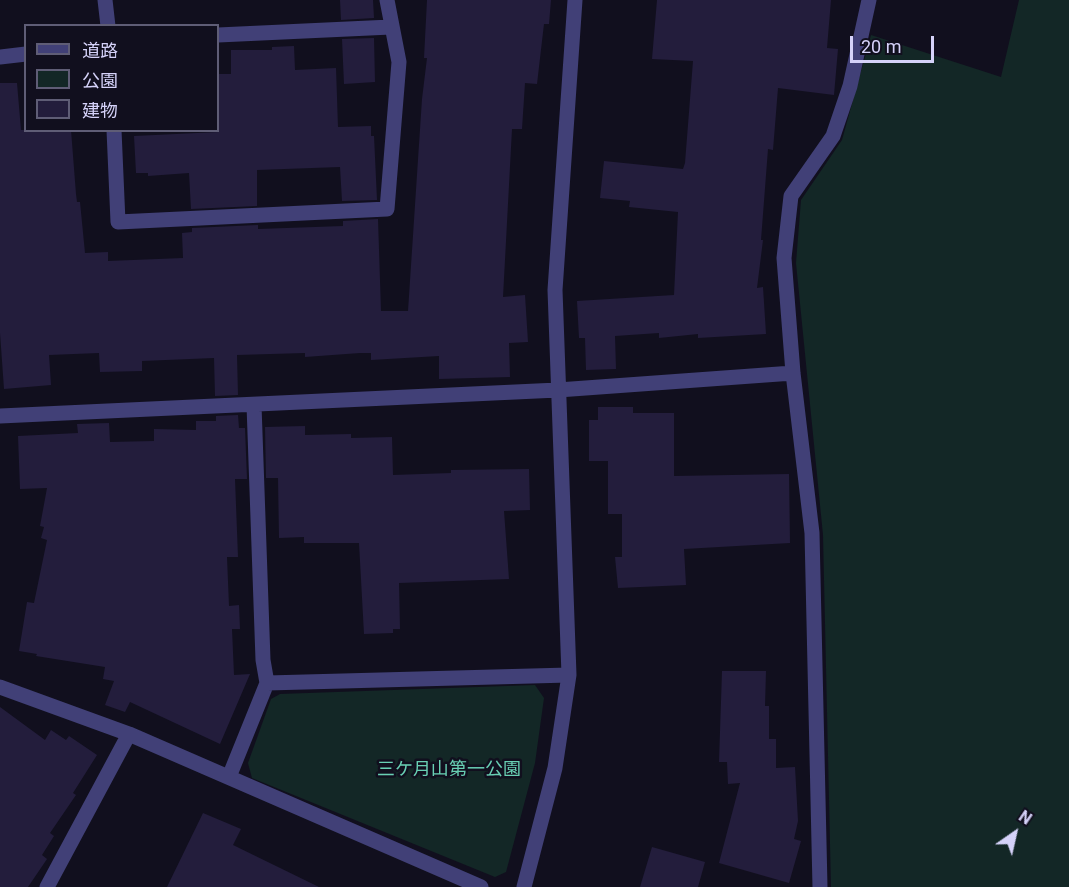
<!DOCTYPE html>
<html>
<head>
<meta charset="utf-8">
<style>
  body { margin:0 }
  #map { position:relative; width:1069px; height:887px; overflow:hidden; background:#110f1e; font-family:Roboto,"Noto Sans JP",sans-serif }
  canvas { display:block }
  .legend { position:absolute; left:24px; top:24px; width:195px; height:108px; box-sizing:border-box; background:#110f1e; border:2px solid #5f5d76; margin:0; padding:8px 10px; list-style:none; font-size:18px; color:#d5d2f9 }
  .legend li { display:flex; align-items:center; gap:12px; height:30px }
  .legend b { width:30px; border:2px solid #5f5d76 }
  .north { position:absolute; left:985px; top:803px; width:60px; height:60px; -webkit-text-stroke:4px #110f1e; paint-order:stroke; rotate:34deg; font-size:16px; font-weight:700; line-height:24px; text-align:center; color:#d5d2f9 }
  .north::after { content:''; display:block; margin:auto; width:21px; height:27px; background:#d5d2f9; clip-path:polygon(50% 0,100% 100%,50% 72%,0 100%) }
  .scale { position:absolute; left:850px; top:36px; width:84px; height:27px; box-sizing:border-box; border:3px solid #d5d2f9; border-top:0; padding-left:8px; font-size:18px; line-height:21px; white-space:nowrap; color:#d5d2f9; -webkit-text-stroke:4px #110f1e; paint-order:stroke }
</style>
</head>
<body>
<div id="map">
<canvas width="1069" height="887"></canvas>
<ul class="legend">
<li><b style="height:8px;background:#414077"></b>道路</li>
<li><b style="height:16px;background:#132726"></b>公園</li>
<li><b style="height:16px;background:#231d3c"></b>建物</li>
</ul>
<div class="north">N</div>
<div class="scale">20 m</div>
</div>
<script>
const ctx = document.querySelector('canvas').getContext('2d');
ctx.lineJoin = 'round';
function paint(path, color) { ctx.fillStyle = color; ctx.fill(path, 'evenodd'); }
function trace(path, color, width, dash) { ctx.strokeStyle = color; ctx.lineWidth = width; ctx.lineCap = dash ? 'butt' : 'round'; ctx.setLineDash(dash || []); ctx.stroke(path); }
function write(font, color, halo, rows, align = 'center') {
  ctx.font = font + ' Roboto,"Noto Sans JP",sans-serif'; ctx.lineWidth = 5; ctx.setLineDash([]); ctx.textBaseline = 'middle'; ctx.strokeStyle = halo; ctx.fillStyle = color; for (const [text, x, y, turn = 0] of rows) {
    ctx.save(); ctx.translate(x, y); ctx.rotate((+turn || 0) * Math.PI / 180); ctx.textAlign = isNaN(turn) ? turn : align; if (halo) ctx.strokeText(text, 0, 0); ctx.fillText(text, 0, 0); ctx.restore();
  }
}
paint(new Path2D(`
  M1019,0H1069V887H831L823,535L796,263L801,200L842,140L871,35L1001,77Z
  M535,685L544,698L535,763L506,872L495,877L252,778L248,763L271,699L280,694Z`), '#132726');
paint(new Path2D(`
  M340,0H373L374,18L341,20Z
  M427,0H551L549,24H544L537,84L525,83L522,129H512L503,297L525,295L528,342L509,343L510,377L439,379V356L371,360V353H360L305,357V353L237,355L238,395L215,396L214,358L142,361V371L100,372L99,353L49,355L51,385L4,389L0,333V83H17L21,130H71L76,194L77,202H80L85,253L108,252V261L183,258L182,233L192,232V228L258,225V229L343,226V221L378,219L381,311H408L422,99L427,58H424Z
  M657,0H831L827,48L838,49L834,95L778,88L773,150L768,149L761,240H763L757,288L763,287L766,334L698,338V334L659,338V333L615,336L616,369L586,370L585,338H579L577,301L674,295L678,212L629,207L630,201L600,198L604,161L683,169L685,163L693,61L652,59Z
  M374,38L375,82L344,84L342,39Z
  M294,46L295,70L336,68L338,127L371,126V136H374L377,200L342,201L340,167L257,170V206L191,209L189,173L148,176V173H136L134,136L218,132V80L219,74H231V50H272V47Z
  M598,407H633V413H674V476L789,474L790,543L684,549L686,585L618,588L615,557H622V514H608V461H589V420H598Z
  M238,415L239,428H245L247,479H235L238,557H227L229,606L239,605L240,629H232L234,675L250,674L220,744L130,702L125,712L105,705L114,681L103,679L105,667L36,656L37,654L19,651L27,602L34,603L47,540L41,538L44,527L40,526L47,488L20,489L18,436L78,433L77,424L109,423L110,442L154,441V429L196,430V421H216V416Z
  M305,426V435L351,434V438L392,437L393,475L451,473V470L529,469L530,510L504,511L509,579L399,583L400,629H393V633L364,634L359,543H304V537L279,538L278,478H266L265,427Z
  M722,671H766L765,706H769V739H776V768L795,767L798,821L794,839L801,841L789,883L719,863L740,783L728,784L727,762H719Z
  M0,707L45,740L51,730L66,740L69,736L97,755L73,793L76,795L50,833L54,836L42,855L47,859L28,887H0Z
  M203,813L241,829L233,845L319,887H167Z
  M652,847L705,862L698,887H640Z`), '#231d3c');
trace(new Path2D(`
  M105,0L108,26
  M218,35L391,27
  M0,57L26,54
  M114,130L118,222L387,209L399,62L387,0
  M0,416L558,390L793,373
  M267,683L569,675
  M0,687L129,734L481,887
  M229,777L267,683L263,660L254,405
  M47,887L129,734
  M524,887L555,768L569,675L555,290L575,0
  M820,887L812,533L793,373L784,258L791,196L833,136L850,86L869,0`), '#414077', 15);
write('18px', '#68cfb3', '#110f1e', [
  ["三ケ月山第一公園",449,770]
]);
</script>
</body>
</html>
